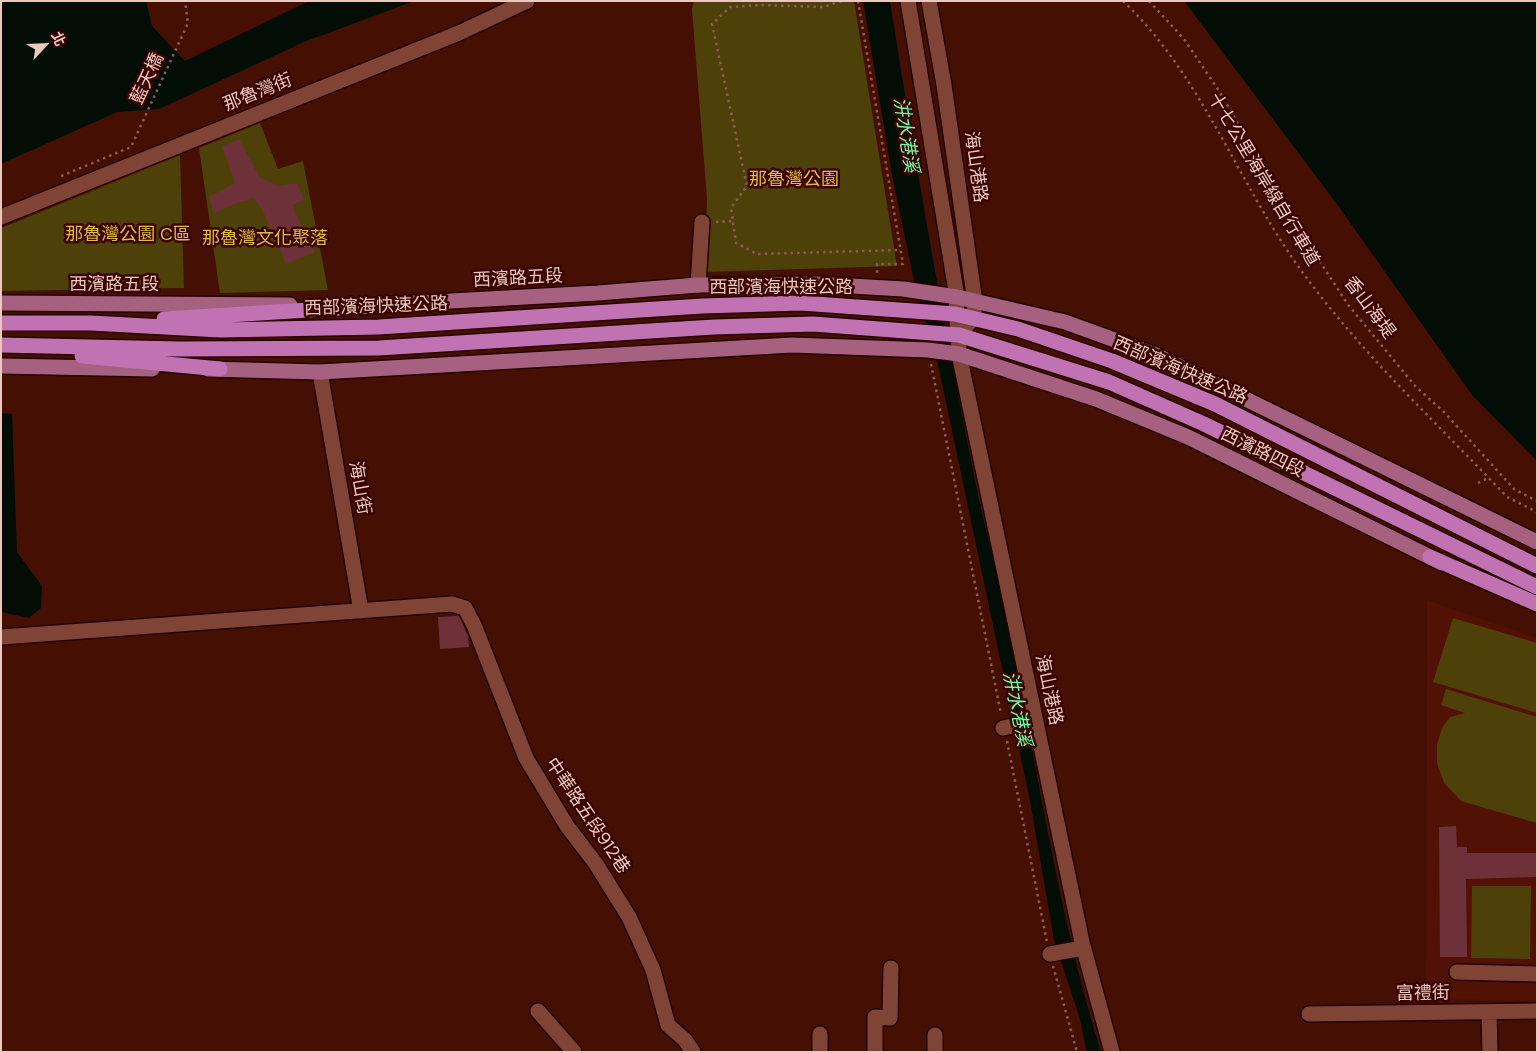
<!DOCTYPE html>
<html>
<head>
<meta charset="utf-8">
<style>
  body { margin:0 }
  #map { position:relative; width:1538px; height:1053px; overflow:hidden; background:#460f04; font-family:"DM Sans","Noto Sans TC",sans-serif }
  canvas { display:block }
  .frame { position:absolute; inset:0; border:2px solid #ecc8bf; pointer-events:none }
  .north { position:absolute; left:20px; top:20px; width:50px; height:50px; -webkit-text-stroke:4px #3b0300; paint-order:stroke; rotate:65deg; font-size:14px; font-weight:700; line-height:20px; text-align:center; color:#ecc8bf }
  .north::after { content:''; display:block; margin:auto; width:18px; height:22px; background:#ecc8bf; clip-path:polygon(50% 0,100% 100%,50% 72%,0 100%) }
</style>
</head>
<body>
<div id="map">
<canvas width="1538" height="1053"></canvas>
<div class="frame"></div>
<div class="north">北</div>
</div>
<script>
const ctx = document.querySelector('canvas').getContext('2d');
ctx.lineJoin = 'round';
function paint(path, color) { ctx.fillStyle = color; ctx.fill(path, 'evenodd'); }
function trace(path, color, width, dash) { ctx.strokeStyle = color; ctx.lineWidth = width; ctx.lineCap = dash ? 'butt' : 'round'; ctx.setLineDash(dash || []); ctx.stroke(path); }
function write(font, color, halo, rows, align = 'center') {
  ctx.font = font + ' "DM Sans","Noto Sans TC",sans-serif'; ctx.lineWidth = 5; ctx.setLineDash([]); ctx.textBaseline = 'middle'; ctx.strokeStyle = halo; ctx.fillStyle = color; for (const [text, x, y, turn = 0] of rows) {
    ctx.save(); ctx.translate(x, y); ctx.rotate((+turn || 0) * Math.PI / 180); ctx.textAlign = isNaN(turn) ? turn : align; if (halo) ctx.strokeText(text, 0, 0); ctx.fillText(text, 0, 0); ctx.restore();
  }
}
paint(new Path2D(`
  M1427,600L1537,638V1001L1426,999Z`), '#511104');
paint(new Path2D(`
  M694,1H854L897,266L705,272L707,199L692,9Z
  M260,123L278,169L303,161L328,290L220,293L199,148Z
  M180,155L184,288L1,291V228Z
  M1453,618L1537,643V713L1433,682Z
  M1446,689L1537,717V823L1461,801L1444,783L1437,763V745L1442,728L1450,717L1465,713L1441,705Z
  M1472,886H1531L1530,959L1471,958Z`), '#4e4009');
paint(new Path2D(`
  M1,1H146L152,26L185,61L309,1H414L304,42L159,109L117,112L1,164Z
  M863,1H890C916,168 945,334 979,500C986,533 996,566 1003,599C1035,750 1055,904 1101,1052H1087L1079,1016L1054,940L1030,801L939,369L913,276L892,175Z
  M1184,1H1537V461L1472,395L1339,207Z
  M1,413L12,414L17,552L42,586L41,608L29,618L1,612Z`), '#020e05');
paint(new Path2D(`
  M239,139L260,178L279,186L297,183L304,200L292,205L314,252L286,264L262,209L254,199L240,202L214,213L209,197L235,183L222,146Z
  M459,616L468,636L469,647L440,649L438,617Z
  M1456,826L1457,847H1467V853H1537V877L1466,879L1467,957H1440L1439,827Z`), '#6e3139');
const minor = new Path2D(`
  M908,1L957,297C955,316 959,335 959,354L1082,942L1112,1052
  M929,1L944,85L975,302L973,318L965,328
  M1,217L459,33L527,1
  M698,285L702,222
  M320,372L361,611
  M1,637L452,604L465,608L474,625L526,758L567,826L596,864L629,917L653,970L668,1025L685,1040L693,1052
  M1003,728L1036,721
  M1050,954L1083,948
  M1457,972L1537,974
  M538,1011L574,1052
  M1489,1012L1490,1052
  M1309,1014L1537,1011
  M935,1035V1052
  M820,1052V1034
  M875,1052V1017L890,1018L891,968`);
const major = new Path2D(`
  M1,303L290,305
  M360,306L598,293L698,285L817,284L903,289L957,297L1065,322L1156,355L1537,542
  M1,366L152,369
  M208,369L320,372L792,345L928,350L959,354L1096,399L1188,437L1442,563`);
const highway = new Path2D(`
  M164,319L372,306
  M1,323H91L220,330L379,327L702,306L801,303L955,314L1018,329L1112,361L1215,404L1537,566
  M1,345L179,349L379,348L714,327L813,324L959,335L1109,382L1204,424L1537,587
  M82,356L220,369
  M1430,557L1537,604`);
trace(minor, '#250000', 18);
trace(major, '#250000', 18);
trace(highway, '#250000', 18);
trace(new Path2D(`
  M841,1L824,7L760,5L730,7L712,24L747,186L731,208L736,243L757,254L900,250
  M858,1L903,264H877V273
  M1123,1C1198,72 1234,172 1291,256C1352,345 1433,419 1507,497L1537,512
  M1149,1L1184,39L1219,91L1307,242L1349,306L1416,387L1444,412L1514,489L1537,501
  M61,176L131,147L188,23L185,1
  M716,222L733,221
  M931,364L1001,714
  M1478,483L1488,478
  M1007,741L1047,942
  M1053,966L1077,1052`), '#8b5c51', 2.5, [2.5, 4]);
trace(minor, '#804436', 15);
trace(major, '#a66080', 15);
trace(highway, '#c072b2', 15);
write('18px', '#ecc8bf', '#3b0300', [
  ["藍天橋",148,79,-65],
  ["那魯灣街",258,93,-22],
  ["海山港路",975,167,82],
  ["十七公里海岸線自行車道",1263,180,59],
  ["西濱路五段",518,279,-3],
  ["西濱路五段",114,285],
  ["西部濱海快速公路",781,288],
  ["西部濱海快速公路",376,307,-2],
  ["香山海堤",1369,308,53],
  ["西部濱海快速公路",1180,371,23],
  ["西濱路四段",1262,453,26],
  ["海山街",359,488,80],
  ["海山港路",1048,690,78],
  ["中華路五段912巷",587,816,56],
  ["富禮街",1423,994,-1]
]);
write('18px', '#ddbc41', '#3b0300', [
  ["那魯灣公園",794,180],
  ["那魯灣公園 C區",128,235],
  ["那魯灣文化聚落",265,239]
]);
write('italic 19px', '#6cfea4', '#3b0300', [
  ["汫水港溪",905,135,81],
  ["汫水港溪",1016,709,78]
]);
</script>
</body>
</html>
